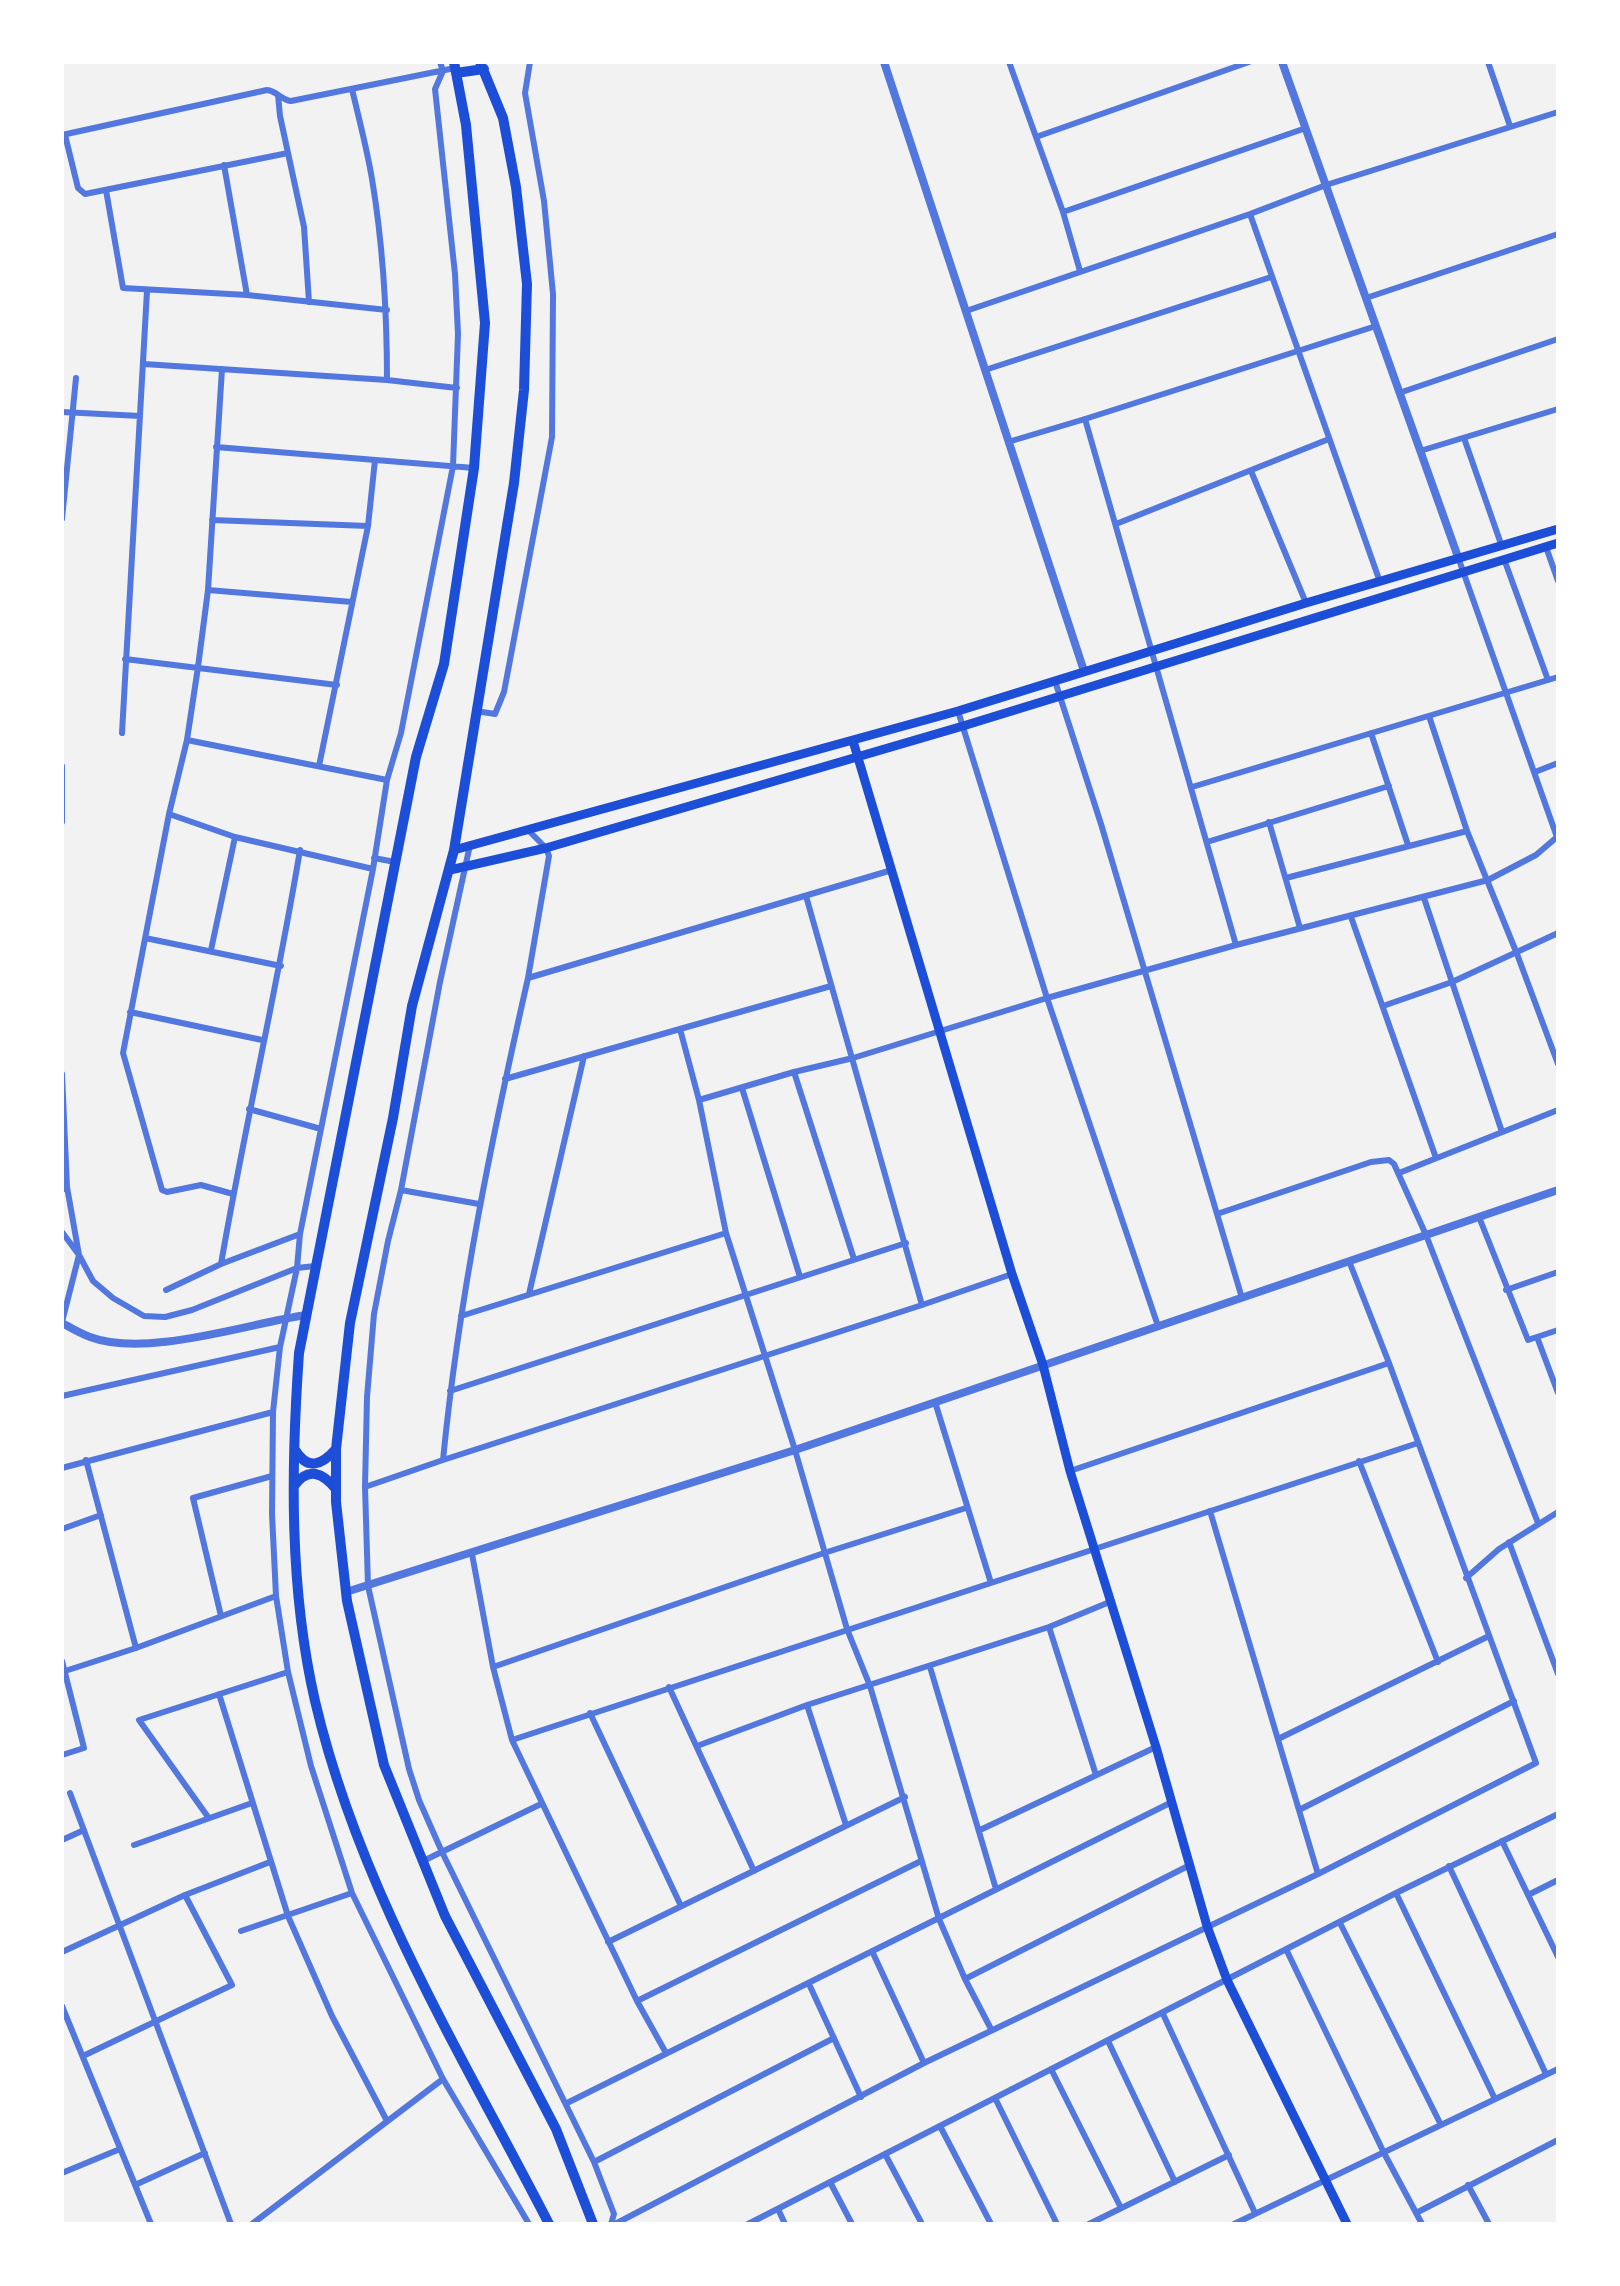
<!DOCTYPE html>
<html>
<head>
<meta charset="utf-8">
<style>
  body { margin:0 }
  #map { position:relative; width:1620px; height:2286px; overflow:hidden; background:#f2f2f2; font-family:Mulish,sans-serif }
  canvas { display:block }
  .frame { position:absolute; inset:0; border:64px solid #fff; pointer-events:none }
</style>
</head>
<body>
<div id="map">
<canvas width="1620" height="2286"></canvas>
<div class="frame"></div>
</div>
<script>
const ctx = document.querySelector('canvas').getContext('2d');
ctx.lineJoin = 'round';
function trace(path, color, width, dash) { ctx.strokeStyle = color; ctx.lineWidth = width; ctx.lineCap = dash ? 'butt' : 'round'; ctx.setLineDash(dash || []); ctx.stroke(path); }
trace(new Path2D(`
  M440,62L443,71L435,89L455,274L458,334L453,466L401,733L387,780L373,869L300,1234L297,1268L280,1347L273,1412L272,1514L276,1596L288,1672L311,1766L352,1893L443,2079L529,2224
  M1009,62L1063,212L1080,271
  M1488,62L1510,126
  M352,89C359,119 367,149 372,179C383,245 387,313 387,380
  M278,95L280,116L304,227L309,302
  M62,135L267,90C277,91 281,100 291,101L455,68
  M65,135L78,188L85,194L288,153
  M1036,137L1249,62
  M224,165L247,295
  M106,190L123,288L247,295L387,310
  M1063,212L1306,128
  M1250,214L1380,582
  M1366,298L1558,234
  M966,311L1250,214L1326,185L1558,112
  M144,364L387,380L457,388
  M222,369L208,590L198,667L187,740L169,814L123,1053L162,1190L167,1192L201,1185L233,1194
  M985,370L1271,277
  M1399,393L1558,339
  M62,412L140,416
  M1085,419L1236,945
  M1464,438L1501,544
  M1008,442L1085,419L1376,326
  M216,447L474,468
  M1420,451L1558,409
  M1251,471L1306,603
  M62,519L76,378
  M212,520L368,526
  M1116,524L1329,439
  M1546,547L1558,581
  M1458,557L1558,840
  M1504,559L1548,680
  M208,590L352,602
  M125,659L337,685
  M1055,681L1101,824L1242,1298
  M476,711L495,714L504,692L552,437L553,294L544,201L525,93L530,62
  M958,711L1047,998L1158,1326
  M1429,716L1467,831L1517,954L1558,1064
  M122,733L147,291
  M1371,733L1408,845
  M187,740L387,780
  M62,766V822
  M319,766L368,526L375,460
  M1535,772L1558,763
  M1192,787L1558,677
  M169,814L235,837L373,869
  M1269,822L1300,928
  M1207,842L1389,786
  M470,845L440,982L401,1190L388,1241L374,1314L367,1397L365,1487L368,1586L409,1769L419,1800L442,1852L594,2162L614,2214L611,2224
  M374,858L395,862
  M1286,878L1467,831
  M806,896L922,1305
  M1424,898L1502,1132
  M1351,917L1436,1158
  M145,938L281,966
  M211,950L235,837
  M528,978L549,856L546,848L528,830
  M831,986L680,1029L699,1100L726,1233L795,1450L847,1629L870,1686L939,1919L965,1979L991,2029
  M1383,1006L1452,982L1558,933
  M130,1012L262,1040
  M794,1072L854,1259
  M62,1074L67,1187L62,1190
  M505,1079L680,1029
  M742,1088L800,1277
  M699,1100L794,1072L853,1058L1047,998L1236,945L1488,880L1536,855L1557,837
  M249,1109L321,1129
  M1399,1173L1558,1110
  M401,1190L479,1204
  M1217,1214L1371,1162L1389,1160L1394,1164L1426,1235L1538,1523
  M1479,1217L1528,1340L1558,1330
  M62,1232L79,1255L93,1281L113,1298L144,1316L165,1317L192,1310L297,1268L315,1266
  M221,1264C245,1125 277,989 300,850
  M166,1290L221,1264L300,1234
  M1506,1290L1558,1272
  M529,1294L584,1056
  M461,1316L726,1233
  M62,1322L79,1255L67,1187
  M1537,1337L1558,1393
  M450,1391L906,1243
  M62,1396L280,1347
  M935,1402L991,1583
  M86,1460L136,1648
  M443,1460L922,1305L1012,1274
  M1359,1461L1438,1662
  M62,1468L273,1412
  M1070,1471L1389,1363
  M365,1487L443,1460C459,1297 492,1137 528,978L892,870
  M1210,1511L1318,1874
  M62,1529L101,1515
  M1509,1542L1558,1674
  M472,1554L493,1667L512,1740L637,2001L666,2053
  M1466,1578L1499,1549L1558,1512
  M221,1616L193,1498L272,1476
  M1049,1627L1096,1775
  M62,1661L84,1748L62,1755
  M493,1667L824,1553L966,1508
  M930,1667L996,1889
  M62,1672L136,1648L276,1596
  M669,1687L754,1871
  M219,1694L288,1916L332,2016L387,2121
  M807,1705L846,1825
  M590,1713L681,1906
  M1278,1739L1489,1636
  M512,1740L1418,1443
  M697,1746L807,1705L1049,1627L1112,1601
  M70,1793L231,2224
  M1299,1810L1514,1701
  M208,1817L139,1720L288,1672
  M980,1830L1156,1747
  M62,1840L84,1830
  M1502,1841L1558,1957
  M134,1845L252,1803
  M423,1861L541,1804
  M1449,1866L1546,2074
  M1396,1893L1495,2099
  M1528,1895L1558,1880
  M1340,1923L1441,2125
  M241,1931L352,1893
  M608,1942L905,1797
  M1286,1949L1384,2153L1422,2224
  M872,1951L924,2063
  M62,1952L185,1895L270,1862
  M965,1979L1190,1865
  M809,1984L861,2097
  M637,2001L921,1861
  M62,2006L151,2224
  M1163,2014L1255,2213
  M1108,2041L1175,2182
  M83,2056L232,1985L185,1895
  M1051,2069L1121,2208
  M995,2098L1057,2224
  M567,2103L1172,1802
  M940,2126L991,2224
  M885,2154L922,2224
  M594,2162L834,2038
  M62,2173L120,2149
  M830,2182L852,2224
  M135,2185L205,2153
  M1468,2185L1489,2224
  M778,2209L785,2224
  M1416,2213L1558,2140
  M252,2224L443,2079
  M615,2224L924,2063L1318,1874L1536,1763L1389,1363L1349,1261
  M748,2224L1396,1893L1558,1814
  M1089,2224L1229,2155
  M1234,2224L1558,2069`), '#5277de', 6);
trace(new Path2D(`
  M884,62L1084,671
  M1282,62L1458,557
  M62,1323C71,1328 81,1334 90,1337C146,1358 246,1324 306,1315
  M346,1592L795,1450L1558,1190`), '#5277de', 8);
trace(new Path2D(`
  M853,741L1012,1274L1043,1365L1070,1471L1156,1747L1207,1926L1227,1980L1347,2224
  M454,850L958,711L1306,603L1558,529
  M450,870L546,848L963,726L1558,543`), '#1d4ed8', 9);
trace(new Path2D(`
  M454,62L466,125L485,323L474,468L444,664L416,757L299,1353C291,1468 289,1588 315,1701C359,1889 462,2055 549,2224
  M480,62L503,118L516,187L527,284L524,390L514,483L454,850L412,1006L393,1118L350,1323L336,1449V1502L347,1601L384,1765L445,1916L556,2129L593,2224
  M456,73L484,69
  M295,1450C308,1471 322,1465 336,1449
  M294,1486C308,1466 323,1473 336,1489`), '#1d4ed8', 10);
</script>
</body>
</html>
